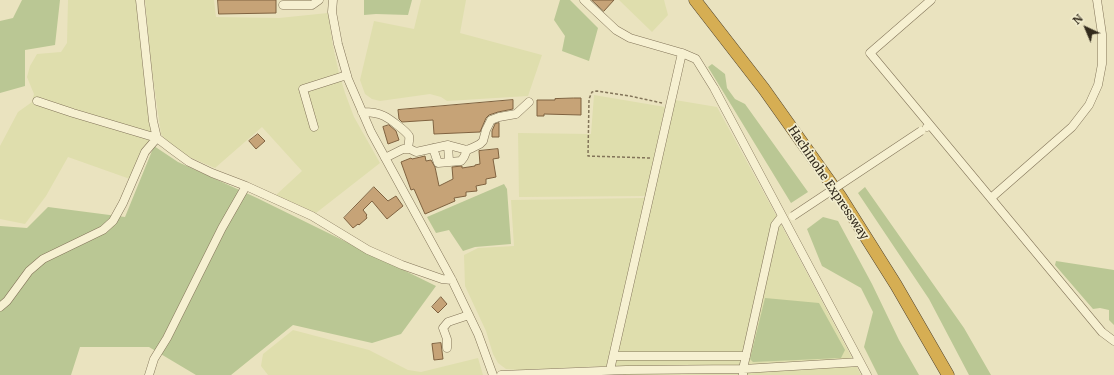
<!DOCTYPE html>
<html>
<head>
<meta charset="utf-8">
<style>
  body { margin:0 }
  #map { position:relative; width:1114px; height:375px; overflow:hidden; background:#eae3bf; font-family:Merriweather,serif }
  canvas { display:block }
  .north { position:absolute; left:1066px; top:8px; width:40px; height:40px; -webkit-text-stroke:3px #f2edce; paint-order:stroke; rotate:316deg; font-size:11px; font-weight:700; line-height:16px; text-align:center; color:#322a1c }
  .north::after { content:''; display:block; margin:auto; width:14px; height:18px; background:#322a1c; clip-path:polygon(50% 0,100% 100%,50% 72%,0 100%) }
</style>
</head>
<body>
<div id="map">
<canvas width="1114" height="375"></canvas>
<div class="north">N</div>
</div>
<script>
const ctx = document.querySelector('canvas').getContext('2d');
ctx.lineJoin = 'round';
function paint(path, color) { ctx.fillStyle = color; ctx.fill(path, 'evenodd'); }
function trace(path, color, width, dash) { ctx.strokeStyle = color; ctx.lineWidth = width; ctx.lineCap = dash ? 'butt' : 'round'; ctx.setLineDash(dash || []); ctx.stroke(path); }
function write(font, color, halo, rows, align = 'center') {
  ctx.font = font + ' Merriweather,serif'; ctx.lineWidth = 3.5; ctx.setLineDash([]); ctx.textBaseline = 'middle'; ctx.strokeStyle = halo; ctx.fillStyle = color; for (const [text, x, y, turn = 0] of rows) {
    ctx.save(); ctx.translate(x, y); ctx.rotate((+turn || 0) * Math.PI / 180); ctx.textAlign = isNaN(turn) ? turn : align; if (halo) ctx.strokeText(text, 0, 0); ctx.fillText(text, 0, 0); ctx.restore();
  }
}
paint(new Path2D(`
  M68,0H136L152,132L151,139L130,179L68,157L46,196L25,224L0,219V146L18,112L32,102L34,94L27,77L30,66L37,54L61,52L67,43Z
  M145,0H214L216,17L279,18L328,13L333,46L339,73L345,93L354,117L380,163L316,213L276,195L302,171L262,127L215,168L189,157L168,144L161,134L151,64Z
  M421,0H466L460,33L542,55L528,96L447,101L441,97L430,94L380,101L372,99L365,94L360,80L374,21L414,29Z
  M619,0H664L668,15L652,32Z
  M594,95L665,107L646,196L519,197L518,133L591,134Z
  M675,100L717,107L776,215L861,375H623V366L613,367Z
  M646,198L608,366L518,370L506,369L498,363L493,354L486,331L465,286L464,255L478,248L514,246L511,200Z
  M293,330L369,350L408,370L421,372L478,358L483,375H268L261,366L263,354Z`), '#dfdead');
paint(new Path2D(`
  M22,0H60L55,45L25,50V86L0,93V21L13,18Z
  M364,0H412L408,15L376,14L364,15Z
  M560,0H570L598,28L589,61L562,51L565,36L554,20Z
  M712,64L725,74L727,88L735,99L745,104L808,192L791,203L708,67Z
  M154,146L178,162L257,198L436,286L401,334L372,343L293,325L231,375H196L149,347H80L71,375H0V226L27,228L48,207L125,217Z
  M504,184L507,189L511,244L475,247L463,251L449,230L436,233L427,217Z
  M865,187L964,328L991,375H969L929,299L858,193Z
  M823,217L838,221L872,284L899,340L919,375H878L864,347L873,312L861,288L822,266L807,229Z
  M1056,261L1114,270V325L1109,320V310L1100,308L1093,309L1055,265Z
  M765,298L819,303L845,350L841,358L753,362L750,359Z`), '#bac794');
const building = new Path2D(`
  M218,0H276V13L219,14Z
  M592,0H614L604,11Z
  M574,98H581V115L544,114V116H537V100H555V99Z
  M513,100V109L498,112L489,115L486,118L480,132L434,134L433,120L402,122L399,119L398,110Z
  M499,123V137H492V131L495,124Z
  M389,125L396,131L399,140L388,144L383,127Z
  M258,134L265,141L256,149L249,141Z
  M498,149L499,158L493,159L496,177L486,179V184L476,186L477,191L466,192V196L454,198L455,201L425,214L414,189L411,190L401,162L411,158L412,159L425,156L426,161L431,160L435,167L439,186L453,179L452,167L462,166V168L475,166V165L480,164L479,151Z
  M374,187L388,201L396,196L403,206L387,219L372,201L363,210L367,215L366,216L367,218L359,225L358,224L353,228L344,218Z
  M441,297L447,304L438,313L432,307Z
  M441,343L443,359L434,360L432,344Z`);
paint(building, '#c6a377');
trace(building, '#7f6240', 1);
const minor = new Path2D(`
  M140,0L153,121L157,138
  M333,0L332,12L338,44L348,79L371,132L452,280L478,334L493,375
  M584,0L616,30L630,38L682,53L696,59L714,88L867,375
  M283,5H312L319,0
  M37,101L73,113L157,138L170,148L189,162L212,173L246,186L312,216L368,250L402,265L442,279L452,280
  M362,112C369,112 378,113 384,116C390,119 406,131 409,136C410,140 408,145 408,149
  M930,125L1102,332L1114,341
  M314,127L303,89L347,75
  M927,127L930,125L870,53L931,0
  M448,145L449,161
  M433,148L438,163L461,161L464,157L467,150
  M385,158L403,149H410L416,152L448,145L467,150L472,148L480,144L483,141L486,130L491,120L499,117L516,114L529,102
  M991,198L1072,127L1089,105L1098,85L1102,64V34L1097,0
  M0,307L7,301L29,271L43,259L103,230L113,221L123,203L145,152L157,138
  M447,348V339L443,328L448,322L469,315
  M614,356H746
  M610,370L682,53
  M149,375L154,359L167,338L222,228L246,186
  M501,375L626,370L743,369L860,362
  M743,375V369L775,225L782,216`);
const highway = new Path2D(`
  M695,0L764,89L840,196L896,285L948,375`);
trace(minor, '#827459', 9);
trace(highway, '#4f422d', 13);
trace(new Path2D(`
  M650,158L588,156L589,99L592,92L597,91L630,96L662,103`), '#827459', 1.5, [3, 2]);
trace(minor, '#f6f0d1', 8);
trace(highway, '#d6ae53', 12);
const minorBridge = new Path2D(`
  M793,216L921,131`);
trace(minorBridge, '#827459', 9, []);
trace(minorBridge, '#f6f0d1', 8);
write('12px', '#322a1c', '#f2edce', [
  ["Hachinohe Expressway",828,183,56]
]);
</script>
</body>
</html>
